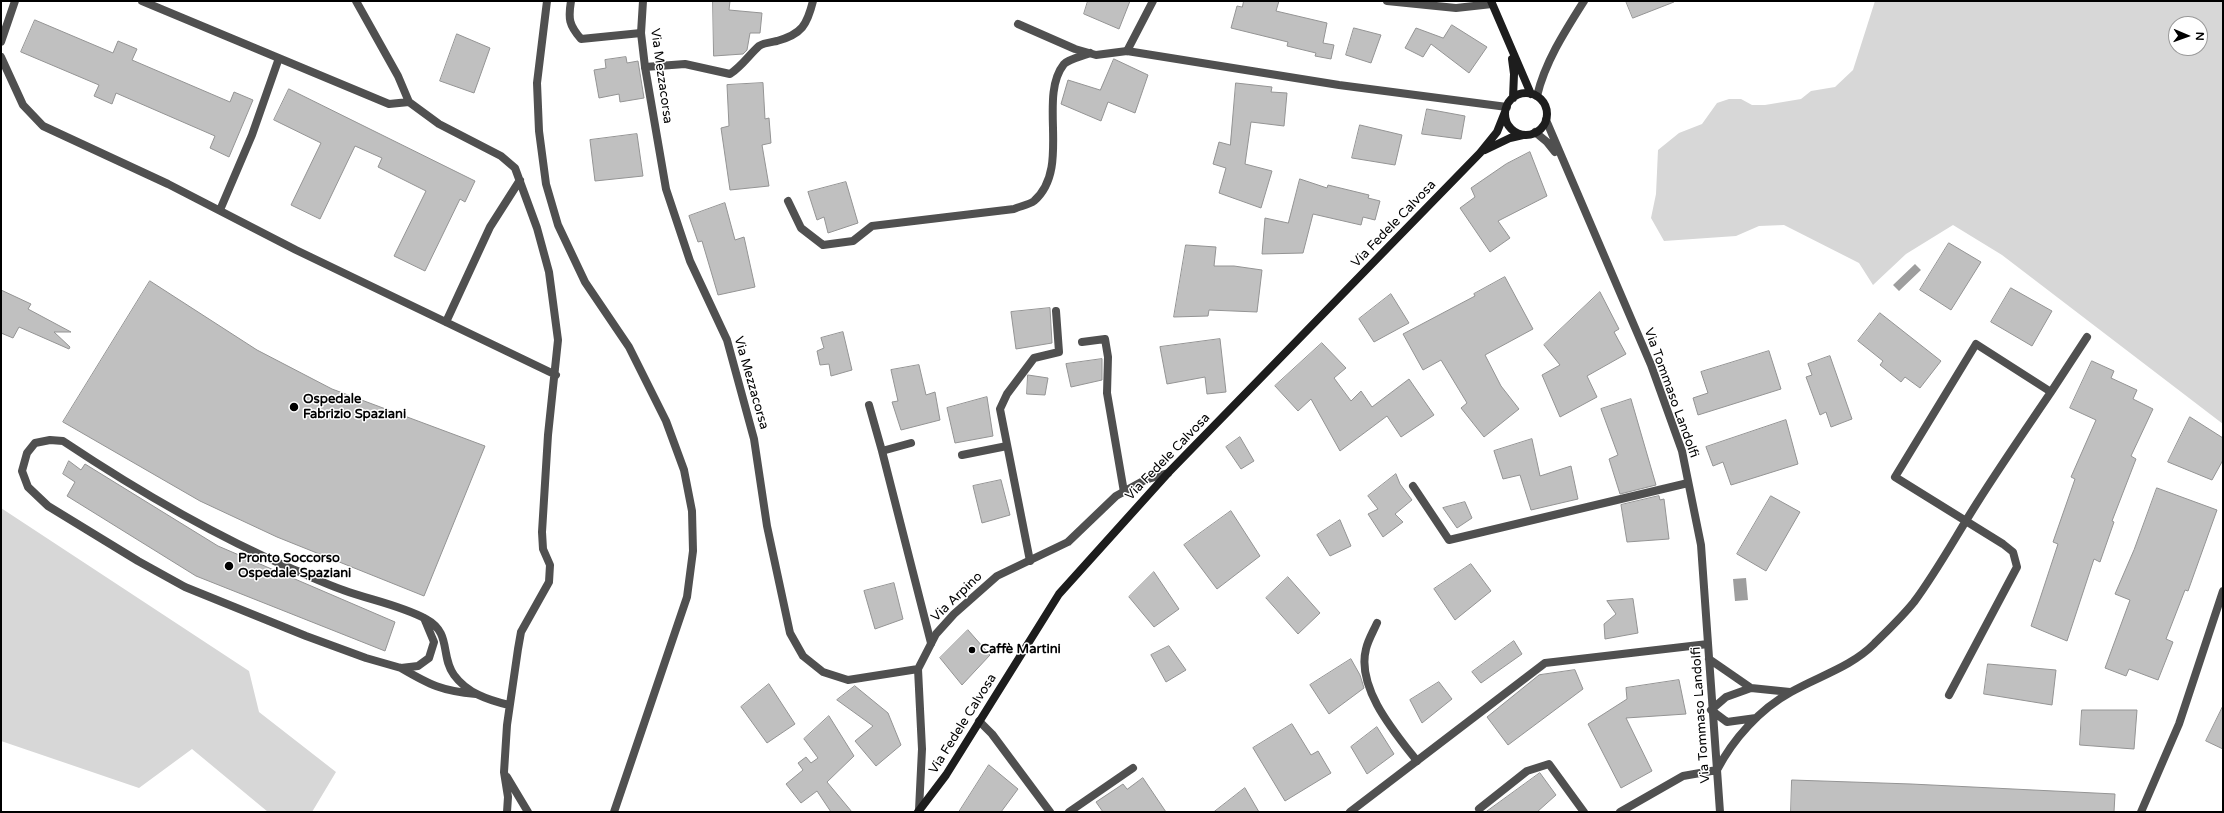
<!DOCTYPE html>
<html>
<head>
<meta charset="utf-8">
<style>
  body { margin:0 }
  #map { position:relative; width:2224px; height:813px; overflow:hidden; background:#fff; font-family:"Varela Round",sans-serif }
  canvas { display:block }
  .frame { position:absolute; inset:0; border:2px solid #000; pointer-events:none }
  .north { position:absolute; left:2168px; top:16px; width:40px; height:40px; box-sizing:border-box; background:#fff; border:1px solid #999; border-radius:50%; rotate:92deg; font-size:11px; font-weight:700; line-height:16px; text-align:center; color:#000 }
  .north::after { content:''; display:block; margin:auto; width:14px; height:18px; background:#000; clip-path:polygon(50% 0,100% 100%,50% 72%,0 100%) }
</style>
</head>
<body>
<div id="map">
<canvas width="2224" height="813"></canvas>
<div class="frame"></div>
<div class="north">N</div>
</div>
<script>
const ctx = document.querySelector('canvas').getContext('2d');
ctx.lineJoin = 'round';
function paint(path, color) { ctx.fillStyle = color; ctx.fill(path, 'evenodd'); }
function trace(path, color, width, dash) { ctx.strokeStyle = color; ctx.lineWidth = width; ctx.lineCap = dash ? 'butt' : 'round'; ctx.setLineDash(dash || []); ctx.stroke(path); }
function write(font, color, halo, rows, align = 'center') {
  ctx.font = font + ' "Varela Round",sans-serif'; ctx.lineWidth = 3; ctx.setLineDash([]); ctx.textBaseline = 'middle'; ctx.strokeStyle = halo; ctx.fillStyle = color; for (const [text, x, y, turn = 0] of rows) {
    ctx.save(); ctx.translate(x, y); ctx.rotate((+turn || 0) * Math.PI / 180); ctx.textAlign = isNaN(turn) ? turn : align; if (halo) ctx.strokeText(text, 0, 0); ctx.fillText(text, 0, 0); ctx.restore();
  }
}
paint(new Path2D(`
  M1875,1H2223V424L2002,255L1953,225L1906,254L1873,285L1859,263L1784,225L1759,226L1736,236L1664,241L1651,218L1656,194L1658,150L1679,133L1702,124L1717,103L1729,99H1741L1752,105H1765L1801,99L1811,91L1835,87L1853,70ZM2176,24H2200V48H2176Z
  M1,508L249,671L259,712L336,772L312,812H268L192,749L139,788L1,741Z`), '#d7d7d7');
paint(new Path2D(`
  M1915,264L1921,270L1899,291L1893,285Z
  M1746,578L1748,600L1735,601L1733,579Z`), '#9e9e9e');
const building = new Path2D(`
  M713,1H730L729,10L762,13L760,33H750L747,50L743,54L714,56Z
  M1088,1H1130L1119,29L1084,14Z
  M1244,1H1279L1276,11L1327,23L1323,43L1334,45L1331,59L1315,56L1316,53L1287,46L1288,42L1231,28L1237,6L1242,7Z
  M1626,1H1673L1674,2L1633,18Z
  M35,20L113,53L118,41L137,49L132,60L230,102L234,92L253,100L229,157L210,148L215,136L116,93L112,104L94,96L99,85L21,52Z
  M1452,25L1487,47L1469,73L1431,44L1423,57L1405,48L1416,28L1443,38Z
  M1354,28L1381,35L1371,63L1346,55Z
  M457,34L490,48L474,93L440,81Z
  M626,57L627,63L638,61L644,98L620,102L619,94L599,98L594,70L606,68L605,60Z
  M1114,59L1148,75L1135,113L1108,102L1101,121L1061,104L1068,80L1100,90Z
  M763,83L765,119L769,118L771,143L762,145L769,186L730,190L721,128L729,126L727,85Z
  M1236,83L1272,87L1271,92L1287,93L1284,126L1251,122L1245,164L1272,171L1261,208L1219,193L1226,168L1213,164L1219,142L1230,145Z
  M289,89L475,181L465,202L460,199L425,271L394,256L426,191L378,167L382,158L355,146L320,219L291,205L321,143L274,120Z
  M1427,109L1465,116L1461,139L1422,134Z
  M1360,125L1402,135L1395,165L1352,158Z
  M637,134L643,176L595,181L590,140Z
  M1530,152L1547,196L1498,221L1510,238L1490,252L1460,208L1475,197L1471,188L1506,164Z
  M1300,179L1327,188L1328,185L1369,195L1368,198L1380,201L1375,220L1363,217L1361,225L1313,214L1303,253L1262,254L1265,218L1288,223Z
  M846,182L858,223L828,233L824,217L817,220L808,192Z
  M725,203L735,240L744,237L755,287L718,295L702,241L698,242L689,216Z
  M1949,243L1981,262L1951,310L1920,290Z
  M1186,245L1216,247L1214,266H1234L1262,270L1257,312L1209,310L1208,316L1174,317Z
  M1505,277L1533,329L1485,355L1501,386L1519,409L1484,437L1461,408L1467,403L1441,360L1423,370L1403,334L1475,296L1474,294Z
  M150,281L257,350L332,389L485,446L424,596L277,537L200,501L63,422Z
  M2011,288L2052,311L2032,346L1991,322Z
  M1,290L31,304L28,309L71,332H54L70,347L69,349L19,327L13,338L1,333Z
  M1600,292L1619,329L1614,332L1626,354L1587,376L1597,397L1560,417L1542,375L1560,365L1544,345Z
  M1391,294L1409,323L1374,342L1359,319Z
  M1050,308L1052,343L1016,349L1011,312Z
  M1880,313L1941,361L1920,388L1905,377L1901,382L1880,365L1883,361L1858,341Z
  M843,332L852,370L831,376L829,364L820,365L817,351L824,348L821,338Z
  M1220,339L1226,392L1207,394L1205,377L1167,384L1160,347Z
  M1322,343L1346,368L1334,378L1351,401L1361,391L1372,407L1409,379L1434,415L1401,437L1387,416L1340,451L1311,399L1298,411L1275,386Z
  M1769,351L1781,389L1698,415L1693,398L1708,393L1701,372Z
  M1830,356L1852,419L1831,427L1826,412L1820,415L1806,377L1812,375L1808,364Z
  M1102,359V380L1071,387L1066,364Z
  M2092,361L2114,371L2111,378L2137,390L2133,399L2153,409L2131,456L2136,459L2112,521L2114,522L2100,562L2094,559L2067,641L2031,626L2058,544L2053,542L2075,479L2071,477L2096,420L2070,408Z
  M919,365L926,395L935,392L940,420L901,430L892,402L898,401L891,370Z
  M1028,375L1048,378L1045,395L1027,394Z
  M987,397L993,436L955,443L947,408Z
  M1631,399L1656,485L1620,494L1609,459L1618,455L1601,409Z
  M2190,417L2223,438V460L2212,480L2168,462Z
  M1786,420L1798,464L1731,485L1723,462L1713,466L1706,447Z
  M1240,437L1254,461L1241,469L1226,447Z
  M1532,439L1540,476L1571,466L1578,499L1531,510L1520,475L1503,479L1494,451Z
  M69,461L81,470L85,464L218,546L395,622L385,651L196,576L67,496L75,482L63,474Z
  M1396,474L1400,484L1412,500L1395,514L1403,522L1383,537L1368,514L1378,509L1368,496Z
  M1001,480L1010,515L982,523L973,486Z
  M2157,488L2217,510L2188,591L2185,590L2166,639L2173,642L2158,680L2129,669L2126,676L2105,668L2130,600L2115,594L2134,550Z
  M1659,496L1660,500L1664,499L1669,539L1627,542L1621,505Z
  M1771,496L1800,512L1766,571L1737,554Z
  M1465,502L1472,518L1457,528L1443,508Z
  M1231,511L1260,556L1217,589L1184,545Z
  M1340,520L1351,546L1330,556L1317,535Z
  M1471,564L1491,591L1455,620L1434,589Z
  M1154,572L1179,609L1154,627L1129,597Z
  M1288,577L1320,613L1298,634L1266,598Z
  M894,583L903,619L875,629L864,591Z
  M1633,599L1638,633L1605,639L1604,624L1616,614L1607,601Z
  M968,630L990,655L962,685L940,658Z
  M1514,641L1522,654L1481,683L1472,672Z
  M1169,646L1186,670L1166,682L1151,655Z
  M1351,659L1360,675L1364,688L1329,714L1310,685Z
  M1988,664L2056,670L2052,705L1984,694Z
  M1575,670L1583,689L1508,745L1487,717L1539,675Z
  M1679,680L1686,714L1626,718L1652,771L1621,788L1588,724L1627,699L1626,688Z
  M1439,682L1452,699L1422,723L1410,700Z
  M769,684L795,724L767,743L741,707Z
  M855,686L888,713L901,745L876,766L855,741L873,726L837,700Z
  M2223,706V749L2206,741Z
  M2082,710H2137L2134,749L2080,745Z
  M829,716L854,756L827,782L852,812H831L817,791L801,803L786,784L803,770L798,763L806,757L811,763L818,758L804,739Z
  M1292,724L1311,755L1318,751L1331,773L1285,801L1253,748Z
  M1377,727L1394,754L1367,774L1351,747Z
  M989,765L1018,789L1001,812H959Z
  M1540,773L1556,795L1537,812H1486Z
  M1143,778L1166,812H1103L1096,802L1123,784L1127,789Z
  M1792,780L1911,784L2115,794L2114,812H1791Z
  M1245,788L1259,812H1214Z`);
paint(building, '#c0c0c0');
trace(building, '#949494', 1);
trace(new Path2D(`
  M142,1L389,104L409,102
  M356,1L398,76L409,102L439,124L501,156L515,168L537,228L549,272L558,340L548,435L542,532L543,549L550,565L549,582L521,632L518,649L507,725L504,772L508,797L507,812
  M571,1C568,19 569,25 581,39L641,33
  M1,42L15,1
  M1127,51L1153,1
  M1,57L23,105L43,126L168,184L296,250L556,375
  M645,67L685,64L730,74C742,66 749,55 759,46C763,43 772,42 777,41C802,34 807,25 813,1
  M1537,96C1545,62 1565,31 1584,1
  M788,201L801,228L823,245L853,241L872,226L1014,209C1020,206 1029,205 1034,201C1072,168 1037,98 1064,64C1069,59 1083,56 1090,53
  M220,210L252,135L279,58
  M446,322L490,227L520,180
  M1082,342L1105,339L1108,357L1107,393L1124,492
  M869,405L882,451
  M911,443L882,451L931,643
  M962,455L1007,446
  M1413,486L1449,540L1688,483
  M1030,561L1000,409L1007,394L1034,358L1059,352L1056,311
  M424,618L434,642L429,658L418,666L401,668L366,658L306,636L185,587L138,561L48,506L28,487L22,471L27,453L35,443L50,440L63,441C135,489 211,534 290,568C307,575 325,584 343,590C370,600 400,605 426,619C452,633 440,656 454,675C467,693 488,700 509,705
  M1377,623C1373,632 1368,640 1366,649C1356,688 1395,733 1417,761
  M401,668C430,685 442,691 476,694
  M979,721L992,734L1050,812
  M507,777L528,812
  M1479,809L1527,771L1549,764L1584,812
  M1069,812L1133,768`), '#505050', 8);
trace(new Path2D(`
  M547,1L537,83L539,131L546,184L558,225L585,282L629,347L666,421L684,470L692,511L693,551L687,597L614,812
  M643,1L641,33L645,67L666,189L690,261L727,340L754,439L767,526L790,633L803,656L823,672L848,680L918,669
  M1387,1L1456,8L1492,4
  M1018,24L1075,49L1096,55L1127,51L1339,85L1507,107
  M1546,120L1651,365L1682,451L1701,545L1720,812
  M1535,132L1547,142L1555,152
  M2051,392L2087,337
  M1709,659L1751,688L1790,692
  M1751,688L1726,697L1711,710L1727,722L1756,718
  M919,810L922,749L918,669L936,634L954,614L997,576L1068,542L1116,496L1145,480L1168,473
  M1350,812L1545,663L1708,644
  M1620,812L1683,776L1717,770C1733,739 1760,709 1791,692C1819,676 1851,667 1874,644C1887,631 1902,617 1914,602C1937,571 1956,536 1977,503C2001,465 2026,429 2051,392L1976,344L1895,477L2003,544L2013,552L2017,567L1949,695
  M2141,812L2179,724L2223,591`), '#505050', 8);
trace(new Path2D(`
  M1491,1L1531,94
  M1512,59L1514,74L1513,98
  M1505 114a21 21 0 1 1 42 0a21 21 0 1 1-42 0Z
  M1485,150L1510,138L1523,135
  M918,812L946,775L1059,594L1168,473L1480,153L1497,132L1505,112`), '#1d1d1d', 8);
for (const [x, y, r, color] of [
  [294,407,5,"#000"],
  [229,566,5,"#000"],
  [972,650,4,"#000"]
]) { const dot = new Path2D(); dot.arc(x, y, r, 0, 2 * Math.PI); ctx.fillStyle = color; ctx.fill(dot); trace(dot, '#fff', 1.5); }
write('13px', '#000', '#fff', [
  ["Via Mezzacorsa",661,76,82],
  ["Via Fedele Calvosa",1394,224,-46],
  ["Via Mezzacorsa",751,383,74],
  ["Via Tommaso Landolfi",1671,393,70],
  ["Via Fedele Calvosa",1168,457,-46],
  ["Via Arpino",957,597,-44],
  ["Via Tommaso Landolfi",1701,715,-94],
  ["Via Fedele Calvosa",963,724,-58]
]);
write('bold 13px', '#000', '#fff', [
  ["Ospedale",303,400],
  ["Fabrizio Spaziani",303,415],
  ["Pronto Soccorso",238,559],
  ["Ospedale Spaziani",238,574],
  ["Caffè Martini",980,650]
], 'left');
</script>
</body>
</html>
